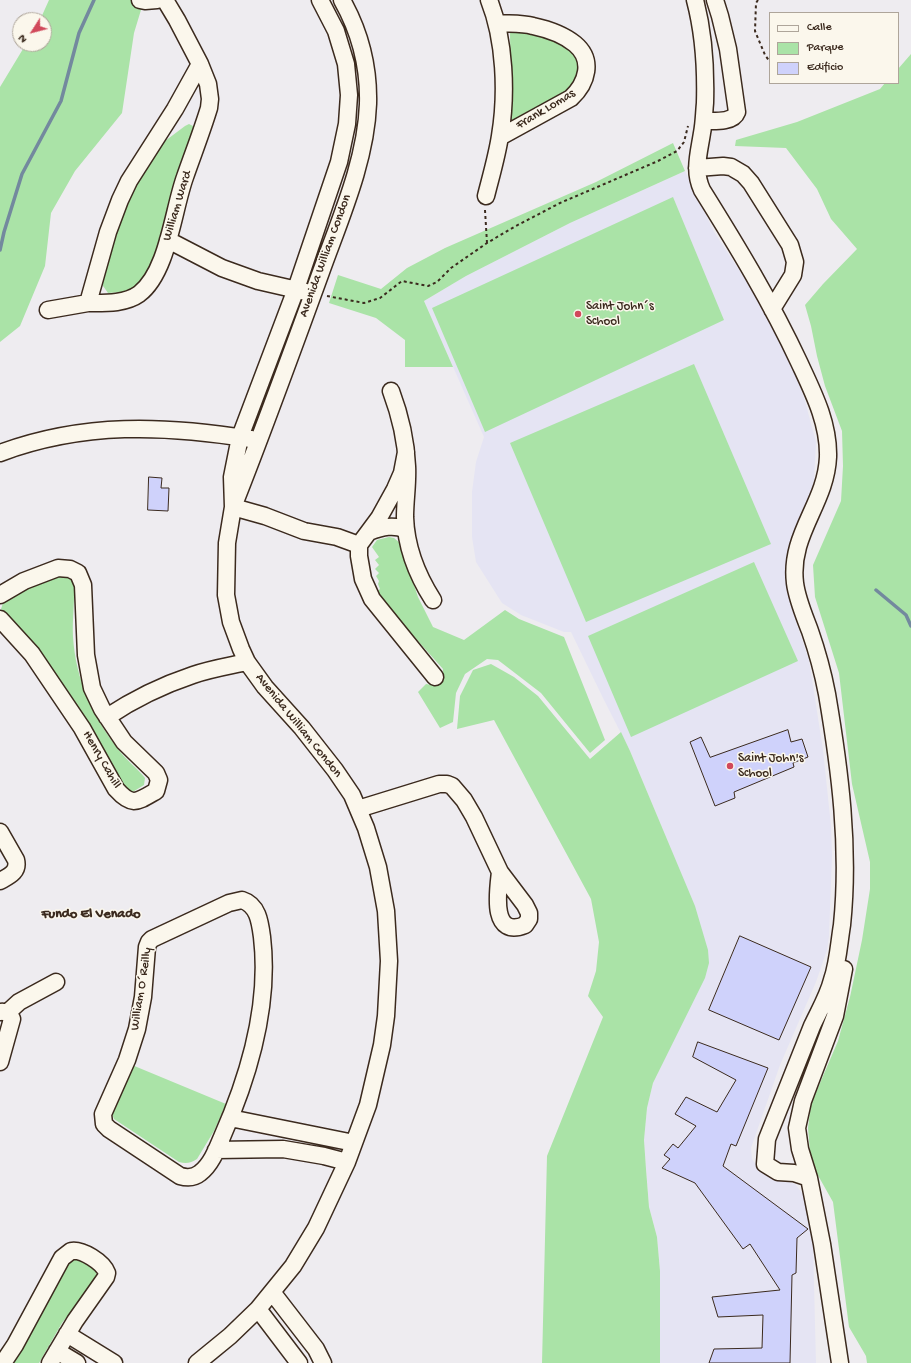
<!DOCTYPE html>
<html>
<head>
<meta charset="utf-8">
<style>
  body { margin:0 }
  #map { position:relative; width:911px; height:1363px; overflow:hidden; background:#eeecf0; font-family:"Gochi Hand",sans-serif }
  canvas { display:block }
  .legend { position:absolute; left:769px; top:12px; width:130px; height:72px; box-sizing:border-box; background:#fbf7ec; border:1px solid #aea59a; margin:0; padding:5px 7px; list-style:none; font-size:12px; color:#3b2a1e }
  .legend li { display:flex; align-items:center; gap:8px; height:20px }
  .legend b { width:20px; border:1px solid #aea59a }
  .north { position:absolute; left:12px; top:12px; width:40px; height:40px; box-sizing:border-box; background:#fbf7ec; border:1px solid #aea59a; border-radius:50%; rotate:234deg; font-size:11px; font-weight:700; line-height:16px; text-align:center; color:#3b2a1e }
  .north::after { content:''; display:block; margin:auto; width:14px; height:18px; background:#d1495b; clip-path:polygon(50% 0,100% 100%,50% 72%,0 100%) }
</style>
</head>
<body>
<div id="map">
<canvas width="911" height="1363"></canvas>
<ul class="legend">
<li><b style="height:5px;background:#fbf7ec"></b>Calle</li>
<li><b style="height:11px;background:#aae3a7"></b>Parque</li>
<li><b style="height:11px;background:#cfd2fb"></b>Edificio</li>
</ul>
<div class="north">N</div>
</div>
<script>
const ctx = document.querySelector('canvas').getContext('2d');
ctx.lineJoin = 'round';
function paint(path, color) { ctx.fillStyle = color; ctx.fill(path, 'evenodd'); }
function trace(path, color, width, dash) { ctx.strokeStyle = color; ctx.lineWidth = width; ctx.lineCap = dash ? 'butt' : 'round'; ctx.setLineDash(dash || []); ctx.stroke(path); }
function write(font, color, halo, rows, align = 'center') {
  ctx.font = font + ' "Gochi Hand",sans-serif'; ctx.lineWidth = 3; ctx.setLineDash([]); ctx.textBaseline = 'middle'; ctx.strokeStyle = halo; ctx.fillStyle = color; for (const [text, x, y, turn = 0] of rows) {
    ctx.save(); ctx.translate(x, y); ctx.rotate((+turn || 0) * Math.PI / 180); ctx.textAlign = isNaN(turn) ? turn : align; if (halo) ctx.strokeText(text, 0, 0); ctx.fillText(text, 0, 0); ctx.restore();
  }
}
paint(new Path2D(`
  M685,171L714,232L772,320L790,358L805,401L816,442L814,480L808,505L799,528L785,573L786,588L794,616L809,660L823,750L831,826L832,855L829,936L827,950L816,982L780,1065L751,1148L752,1159L759,1169L767,1176L780,1179L795,1184L803,1194L808,1208L813,1244L816,1363H660V1271L657,1237L649,1207L644,1140L647,1108L653,1083L686,1014L671,849L630,751L604,700L571,632H564L521,615L502,603L476,562L472,537V492L476,462L484,437L424,301L466,276L570,223Z`), '#e5e4f3');
paint(new Path2D(`
  M49,0H144L134,33L122,113L75,171L51,213L45,266L20,326L0,342V87L26,44H44V20H40Z
  M510,30L568,43L581,61L583,77L570,90L511,124Z
  M911,54V1363H867L866,1356L849,1327L833,1202L811,1163L808,1128L811,1104L838,1041L850,997L862,940L870,889V862L852,784L839,673L815,597L813,565L841,501L843,466L842,431L825,386L817,356L811,326L805,305L823,284L857,249L831,219L817,189L786,148L735,146L736,140L797,122L880,89L885,83H898V69Z
  M189,124L195,127L152,266L135,287L123,292L108,293L101,283L124,206L157,150L165,141L185,126Z
  M673,143L685,171L570,223L466,276L424,301L453,367H405V340L376,318L329,303L338,275L381,289L407,268L445,248L596,182Z
  M673,197L724,320L485,432L432,308Z
  M694,364L771,544L586,622L510,443Z
  M389,537L394,538L400,543L418,597L433,627L464,640L505,610L519,619L564,637L605,740L590,753L541,693L498,660L487,659L465,674L456,693L453,722L440,728L418,692L426,684C439,687 443,681 443,669L375,593L380,589L378,584L379,581L376,576L379,573L375,569L379,565L375,560L379,557L372,547L377,540Z
  M754,562L798,661L631,737L588,636Z
  M64,574L72,579L74,582C75,600 72,619 73,637C76,680 92,715 118,749C126,760 137,768 145,778L144,785L131,793L124,790C106,757 89,723 68,691C49,664 25,639 3,613L1,609L3,603C21,589 42,581 64,574Z
  M491,664L514,677L538,696L590,759L621,732L630,751L695,906L708,950L709,963L705,978L653,1083L647,1108L644,1140L646,1169L649,1207L657,1237L660,1271V1363H542L547,1156L603,1017L588,996L596,971L599,942L591,899L494,720L457,729L460,696L473,670Z
  M132,1065L226,1104L214,1131L197,1159C191,1163 186,1164 179,1162L114,1119L111,1111Z
  M73,1259C84,1260 98,1266 97,1278L62,1323L39,1363H10L67,1263Z`), '#aae3a7');
trace(new Path2D(`
  M0,250L4,232L22,174L61,101L79,33L94,0
  M876,590L906,615L911,626`), '#73899e', 3.5);
const building = new Path2D(`
  M149,477L162,478L161,488H169L168,511L148,510Z
  M788,730L791,742L802,739L808,757L793,763L794,767L734,792L735,798L715,806L690,742L701,737L710,757Z
  M740,936L811,967L779,1040L709,1010Z
  M698,1042L768,1068L736,1146L731,1144L723,1166L808,1229L797,1238L796,1273L792,1275L790,1363H709L714,1349L762,1348L763,1315L718,1317L712,1297L780,1290L750,1244L743,1249L695,1183L662,1168L670,1159L664,1155L673,1144L678,1148L696,1126L675,1114L686,1097L717,1112L736,1080L693,1057Z`);
paint(building, '#cfd2fb');
trace(building, '#3b2a1e', 1);
const minor = new Path2D(`
  M140,0L145,1L157,0
  M165,0L177,20L200,64L208,84L210,99L209,108C202,131 193,154 185,177C173,210 168,272 139,294C125,304 105,303 88,303L108,232L120,200L129,181L175,109L200,64
  M695,0C704,34 706,68 705,103C704,113 704,123 702,133C699,153 693,171 702,190C737,246 771,302 799,362C813,392 829,423 828,457C826,504 789,534 795,583C797,599 804,615 810,631C817,651 823,673 827,694C840,770 850,848 842,925C839,943 838,963 832,980C828,996 819,1011 812,1026C797,1064 782,1101 767,1139L765,1164L778,1172L794,1173L809,1178
  M497,23C508,24 522,23 533,26C547,29 564,35 575,44C594,60 587,83 571,98L500,137
  M704,121C713,121 733,123 737,112L728,49L720,16L715,0
  M697,168L723,166L731,167L743,174L751,183L790,245L795,262L793,275L772,309
  M486,196C491,176 497,156 500,136C507,94 505,40 489,0
  M168,240L222,268L258,281L306,292
  M48,310L88,303
  M391,391C400,415 406,440 407,466C408,483 405,500 405,517C406,548 417,575 433,600
  M406,452L402,473L395,489L379,518L359,545V556L363,579L372,599L435,677
  M0,453C83,422 165,425 251,439
  M235,502C265,426 293,349 321,272C340,219 366,161 368,104C369,67 360,32 342,0
  M233,507L265,516L304,531L337,537L359,545
  M369,532C382,527 394,524 406,530
  M0,595L24,581L58,568L70,569L78,573L83,585L86,655L92,688L102,709L124,742L156,773L159,780L156,791C137,802 132,807 116,789L82,728L32,654L0,619
  M107,717C134,699 163,685 193,675C210,669 229,666 247,662
  M358,809L439,784H447L452,786L464,800L474,817L500,872L525,905L529,913V919L525,925C490,939 498,890 500,872
  M0,832L16,860C19,872 9,876 0,881
  M242,900C258,905 260,922 262,937C270,1004 249,1076 222,1137C217,1149 211,1165 200,1173C194,1178 187,1178 180,1176L109,1129L104,1124L103,1114L127,1060L137,1029L143,997L147,947L149,942L152,939L229,903Z
  M0,1012C6,1011 10,1014 12,1019L0,1062
  M7,1013L19,1002L56,982
  M230,1118L354,1143
  M216,1150L283,1149L324,1156L347,1162
  M272,1292L316,1349L323,1363
  M258,1309L299,1363
  M67,1334L114,1363
  M57,1351L77,1363
  M3,1363L15,1345L62,1258L71,1251C82,1249 103,1262 107,1273L106,1277L75,1321L50,1363
  M197,1363L230,1336L258,1309L293,1266L316,1228L347,1162L368,1105L382,1045L386,1016L389,961L386,911L378,867L366,828L352,795L335,770L302,728L265,687L247,662L241,649L231,622L226,595L227,543L233,507L232,477L240,437L296,289L339,162L347,124L349,95L346,64L336,31L320,0
  M840,1363L822,1244L809,1178L800,1149L797,1128L803,1101L835,1016L844,969`);
trace(minor, '#3b2a1e', 19);
trace(new Path2D(`
  M758,0L756,3L755,31L765,55L770,62
  M485,210L487,243
  M327,296L364,303L380,298L402,281L428,286L437,282L451,268L487,243L514,227L560,203L658,161L677,151L684,142L688,126`), '#3b2a1e', 2, [3, 3]);
trace(minor, '#fbf7ec', 16);
for (const [x, y, r, color] of [
  [578,314,4,"#d1495b"],
  [730,766,4,"#d1495b"]
]) { const dot = new Path2D(); dot.arc(x, y, r, 0, 2 * Math.PI); ctx.fillStyle = color; ctx.fill(dot); trace(dot, '#fbf7ec', 1.5); }
write('13px', '#3b2a1e', '#fbf7ec', [
  ["Frank Lomas",546,110,-31],
  ["William Ward",178,206,-73],
  ["Avenida William Condon",326,256,-70],
  ["Avenida William Condon",298,726,51],
  ["Henry Cahill",101,760,60],
  ["William O´Reilly",142,989,-81]
]);
write('13px', '#3b2a1e', '#fbf7ec', [
  ["Saint John´s",586,307],
  ["School",586,322],
  ["Saint John's",738,759],
  ["School",738,774]
], 'left');
write('bold 14px', '#3b2a1e', '#fbf7ec', [
  ["Fundo El Venado",91,915]
]);
</script>
</body>
</html>
